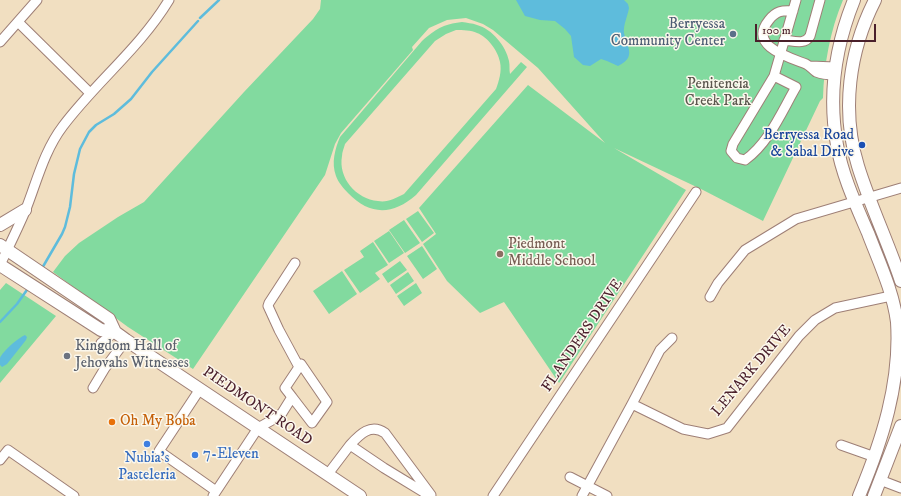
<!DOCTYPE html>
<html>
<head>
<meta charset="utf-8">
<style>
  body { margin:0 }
  #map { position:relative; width:901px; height:496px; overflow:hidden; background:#f1dfc1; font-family:"IM FELL DW Pica",serif }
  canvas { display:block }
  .scale { position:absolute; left:755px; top:24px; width:121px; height:18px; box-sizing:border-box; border:2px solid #4a1f2b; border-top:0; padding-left:5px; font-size:12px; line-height:14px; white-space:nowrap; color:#4a1f2b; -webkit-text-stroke:3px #fbf7ec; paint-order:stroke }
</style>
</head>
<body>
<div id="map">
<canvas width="901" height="496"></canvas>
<div class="scale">100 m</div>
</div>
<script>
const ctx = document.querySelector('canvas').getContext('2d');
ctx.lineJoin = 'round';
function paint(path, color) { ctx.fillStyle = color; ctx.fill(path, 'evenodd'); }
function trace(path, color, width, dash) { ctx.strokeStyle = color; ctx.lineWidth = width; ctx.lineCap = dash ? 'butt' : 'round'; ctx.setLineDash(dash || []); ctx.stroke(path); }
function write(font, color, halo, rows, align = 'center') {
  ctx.font = font + ' "IM FELL DW Pica",serif'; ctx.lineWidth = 3; ctx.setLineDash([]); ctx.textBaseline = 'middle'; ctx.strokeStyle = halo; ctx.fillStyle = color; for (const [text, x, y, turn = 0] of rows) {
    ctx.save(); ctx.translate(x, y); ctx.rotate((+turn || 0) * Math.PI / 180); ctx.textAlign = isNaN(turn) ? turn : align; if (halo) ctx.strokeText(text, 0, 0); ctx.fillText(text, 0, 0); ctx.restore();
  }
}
paint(new Path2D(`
  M321,0H843C830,31 824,64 823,98L820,101L763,221L703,190L614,148L686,190L559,383L504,302L480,313L447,281L423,244L436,234L419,208L528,85L605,143L538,68L493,30L483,24L466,18L447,20L429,28L412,47L413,50L341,133L335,144L325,175L193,369L128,327L53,272L65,256L79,243L118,217L144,202L244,92L313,19L320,9Z
  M462,22C467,23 472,23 477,25C492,29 506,46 509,61C510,65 509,70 510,74L521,62L527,67L416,195C393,215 370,216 348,193C344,189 338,182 336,176C331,163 335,149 340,137L422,41C436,29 443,24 462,22ZM456,30C463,30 471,30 477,33C488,37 498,51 500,62C502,71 499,81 496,89L404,194C396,198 387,203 378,201C356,199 338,178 342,156C342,152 344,148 345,144L435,41L446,34Z
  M418,211L434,233L422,242L406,219Z
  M404,220L420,243L405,253L389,230Z
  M389,231L404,253L389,263L374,241Z
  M373,242L388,265L375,273L380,279L360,293L344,270L364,257L360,251Z
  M422,246L437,269L423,279L407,256Z
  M400,261L407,270L388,283L382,274Z
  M342,271L357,294L329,314L313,291Z
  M408,272L414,281L396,294L390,285Z
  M6,283L56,316L0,383V290Z
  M416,283L422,293L404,306L397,296Z`), '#82da9f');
paint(new Path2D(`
  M516,0H624L628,4L629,8C628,15 623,25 624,33C627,47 637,57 618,66L607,61L601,59L590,66L583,65L574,57L571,36L565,29L555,21L540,20L525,16Z
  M25,335L27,337L26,340L7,364L2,367L0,365C0,364 0,359 0,358C3,351 18,338 25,335Z`), '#5ebcdc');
trace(new Path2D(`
  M200,18L219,0
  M41,270L62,234L65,227L70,207L74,174L80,149L89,132L96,125L114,114L131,99L152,72L198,21
  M0,322L17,304L29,287`), '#5ebcdc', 2.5);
const minor = new Path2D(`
  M793,11C782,10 776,11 769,20C748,46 788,57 806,64C810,66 812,69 816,72C821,74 828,75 834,75
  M18,22L90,93
  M784,40C794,41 805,45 810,36L820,0
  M0,42L37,0
  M810,66L835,67
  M774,76L796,87C782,111 769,143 745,160L737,158L731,151L733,144L774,76L796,0
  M295,263L269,303L268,306L279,330L299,367
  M0,265C9,246 18,228 26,209C37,181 44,151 63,126C96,82 140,48 169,0
  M710,297L718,283L745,250L796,219L901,188
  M101,343L115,332
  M93,388L105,368L126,340
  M200,389L159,451L216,491
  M632,404L683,429L708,434L727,428L799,336L815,320L835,308L891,296
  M350,445C360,434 371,423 385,433L431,495
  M841,445L875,457
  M0,460L8,450L74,496
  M328,474L350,445L384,468L430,496
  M570,477L607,496
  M880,480L901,488
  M213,496L258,428L274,419L282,413L292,397L312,423L327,402L301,364L285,388L292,397
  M493,496L696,192
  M582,496L632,404L660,350L672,338`);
const major = new Path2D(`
  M854,0C835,47 828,95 837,145C842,175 856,205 868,233C879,262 893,291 897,322C901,383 882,441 859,496
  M875,0C849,51 841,111 858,166C870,205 888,242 901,281
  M0,225L25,210
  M0,245L109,319L115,332L126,340L360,496
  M0,265L101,330L115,332
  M874,496L901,426`);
trace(minor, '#9e7f76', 11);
trace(major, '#9e7f76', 14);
trace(minor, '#fff', 9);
trace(major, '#fff', 12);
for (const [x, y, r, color] of [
  [733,34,4,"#5c6f8a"],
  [862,145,4,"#1a4fb4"],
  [500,254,4,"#8d6e63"],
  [67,356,4,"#6b7280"],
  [112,422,4,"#e8710a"],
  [147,444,4,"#3f7fe0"],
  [195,455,4,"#3f7fe0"]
]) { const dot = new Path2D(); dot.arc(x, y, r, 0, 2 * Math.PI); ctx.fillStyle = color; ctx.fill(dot); trace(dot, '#fbf7ec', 1.5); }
write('15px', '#4e5e75', '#fbf7ec', [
  ["Berryessa",725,25],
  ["Community Center",725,42]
], 'right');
write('15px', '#5b574e', '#fbf7ec', [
  ["Penitencia",718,85],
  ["Creek Park",718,102]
]);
write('15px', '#164399', '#fbf7ec', [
  ["Berryessa Road",854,136],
  ["& Sabal Drive",854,153]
], 'right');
write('15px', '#785e54', '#fbf7ec', [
  ["Piedmont",508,245],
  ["Middle School",508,262]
], 'left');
write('15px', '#4a1f2b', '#fbf7ec', [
  ["FLANDERS DRIVE",583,336,-56],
  ["LENARK DRIVE",752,371,-50],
  ["PIEDMONT ROAD",257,407,34]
]);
write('15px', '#5b616d', '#fbf7ec', [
  ["Kingdom Hall of",75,347],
  ["Jehovahs Witnesses",75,364]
], 'left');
write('15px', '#c56008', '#fbf7ec', [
  ["Oh My Boba",120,422]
], 'left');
write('15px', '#366cbe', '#fbf7ec', [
  ["7-Eleven",203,455],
  ["Nubia's",147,459,"center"],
  ["Pasteleria",147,476,"center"]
], 'left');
</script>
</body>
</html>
